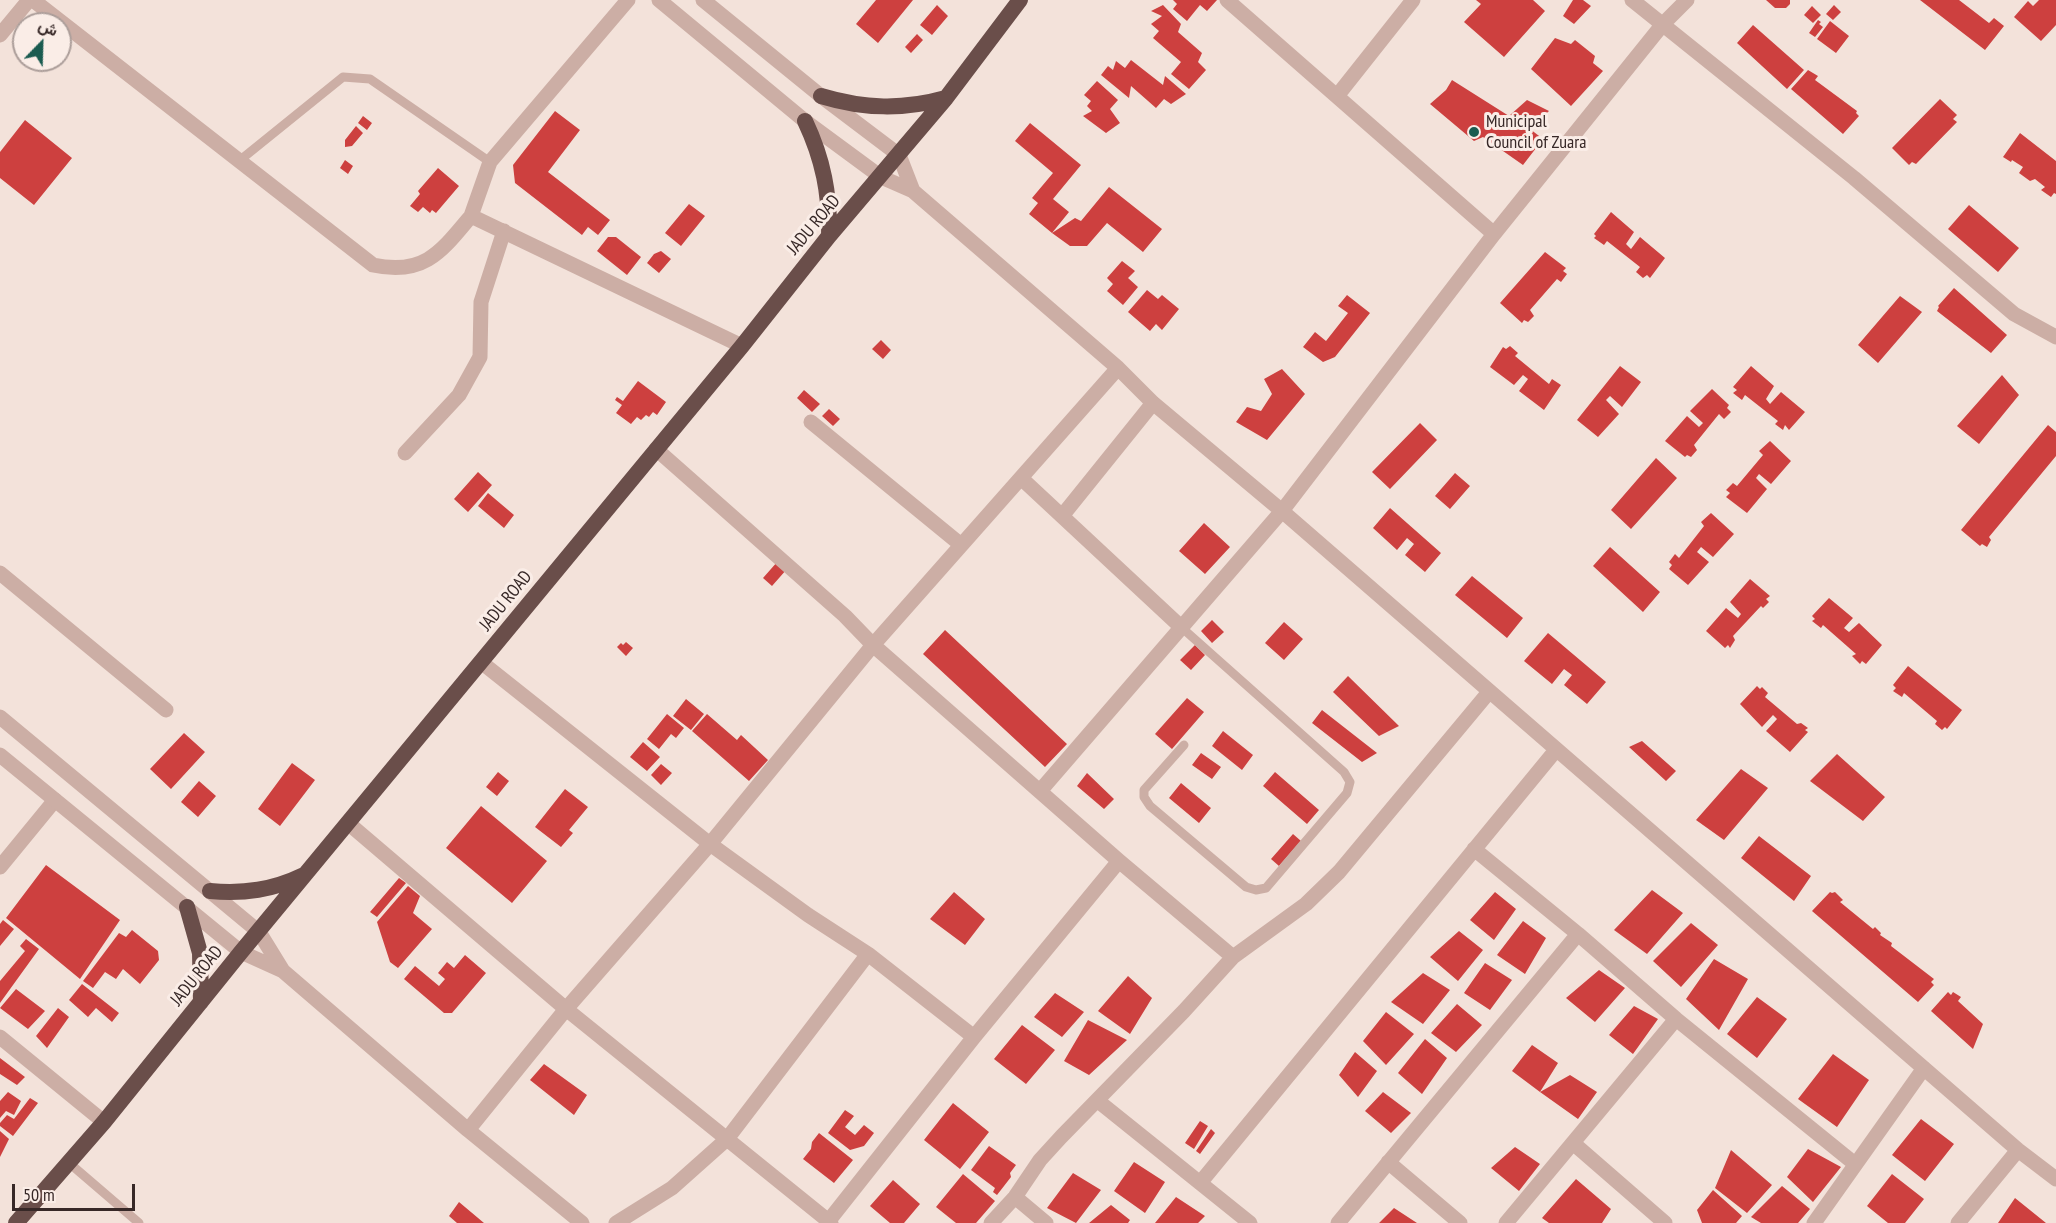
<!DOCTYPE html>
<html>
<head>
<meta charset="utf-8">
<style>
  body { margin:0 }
  #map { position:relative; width:2056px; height:1223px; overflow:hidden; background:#f3e2da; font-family:"PT Sans Narrow",Vazirmatn,sans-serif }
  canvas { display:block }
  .north { position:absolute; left:12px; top:12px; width:60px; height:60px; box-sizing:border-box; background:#faede7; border:2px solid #ac9e9a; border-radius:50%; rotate:23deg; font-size:16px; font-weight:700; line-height:24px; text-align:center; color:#372827 }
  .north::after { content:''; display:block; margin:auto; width:21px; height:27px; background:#1a5b50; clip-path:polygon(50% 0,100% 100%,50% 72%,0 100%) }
  .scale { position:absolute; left:12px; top:1184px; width:123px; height:27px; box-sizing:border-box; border:3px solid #372827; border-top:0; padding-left:8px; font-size:18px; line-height:21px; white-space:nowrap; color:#372827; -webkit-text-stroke:4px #faede7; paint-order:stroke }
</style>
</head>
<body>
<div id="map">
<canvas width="2056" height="1223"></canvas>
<div class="north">ش</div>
<div class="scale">50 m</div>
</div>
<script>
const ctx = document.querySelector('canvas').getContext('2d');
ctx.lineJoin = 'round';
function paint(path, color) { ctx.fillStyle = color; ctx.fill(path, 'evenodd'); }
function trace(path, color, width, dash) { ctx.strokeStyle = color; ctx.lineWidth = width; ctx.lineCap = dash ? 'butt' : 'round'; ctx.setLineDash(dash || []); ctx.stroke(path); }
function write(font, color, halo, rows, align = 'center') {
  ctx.font = font + ' "PT Sans Narrow",sans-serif'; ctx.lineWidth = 6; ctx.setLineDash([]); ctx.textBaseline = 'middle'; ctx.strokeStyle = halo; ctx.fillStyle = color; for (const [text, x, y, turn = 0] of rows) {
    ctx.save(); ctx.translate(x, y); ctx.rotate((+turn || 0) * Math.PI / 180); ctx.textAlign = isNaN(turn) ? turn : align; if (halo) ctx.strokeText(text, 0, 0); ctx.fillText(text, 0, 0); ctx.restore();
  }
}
paint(new Path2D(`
  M876,0H913L878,43L856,24Z
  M1173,0H1217L1207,11L1200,5L1187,21L1173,9L1177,4Z
  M1476,0H1533L1545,11L1504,57L1464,22L1481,4Z
  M1573,0H1583L1591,6L1574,24L1563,16Z
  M1766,0H1790V4L1786,8H1775Z
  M1920,0H1959L1989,23L1994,18L2004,26L1985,50Z
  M2039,0H2056V25L2041,41L2014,17L2028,1L2033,6Z
  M937,5L948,16L932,35L920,25Z
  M1163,5L1181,24L1178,32L1202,53L1198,62L1206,70L1189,89L1171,74L1181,62L1153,38L1159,31L1151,24L1162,16L1151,11Z
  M1834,5L1841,12L1833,20L1826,14Z
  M1812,6L1821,15L1813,23L1804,15Z
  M1818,20L1821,22L1819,24L1823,27L1815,37L1809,33Z
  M1830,21L1849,36L1836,53L1817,39Z
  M1753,25L1804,70L1787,89L1737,43Z
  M917,34L923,40L911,53L905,47Z
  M1555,38L1571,44L1575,40L1595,56L1593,63L1603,71L1571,106L1531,69Z
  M1131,60L1163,85L1165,76L1186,94L1171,104L1164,99L1156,108L1131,86L1129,98L1101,75L1108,66L1113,70L1116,61L1125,68Z
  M1808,70L1818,76L1815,80L1857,111L1856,113L1859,116L1843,134L1791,89Z
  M1452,80L1509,116L1527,100L1549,111L1530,129L1543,139L1523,165L1483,137L1474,141L1430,104L1446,90Z
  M1097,81L1118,100L1110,109L1120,123L1106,133L1083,116L1092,111L1087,106L1091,101L1084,95Z
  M1940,99L1957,115L1953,119L1957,122L1916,164L1912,162L1909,165L1892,148Z
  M555,111L580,130L548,172L610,220L598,235L588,227L582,235L515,183L513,165Z
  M363,116L372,123L367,130L358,123Z
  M25,120L72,158L34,205L0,178V152Z
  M1030,123L1081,165L1053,199L1069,212L1052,233L1075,218L1081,221L1109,187L1162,229L1143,252L1107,223L1087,246H1070L1052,233L1029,214L1038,203L1032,198L1053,173L1015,141Z
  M356,126L363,133L352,146L345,147V140Z
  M2020,133L2056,161V194L2054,193L2051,197L2041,190L2045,187L2035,179L2030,181L2019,173L2023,167L2012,160L2011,162L2003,157Z
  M345,160L353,166L348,174L340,168Z
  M438,168L459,186L436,213L432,210L430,213L423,207L418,212L410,206L420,194L418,191Z
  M689,204L705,216L681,246L665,233Z
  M1969,205L2019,248L1998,272L1948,229Z
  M1611,212L1634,232L1626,244L1631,249L1640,237L1665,258L1650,278L1647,275L1643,278L1636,272L1640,267L1607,241L1604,245L1594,238L1596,236L1594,234Z
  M608,237H616L641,257L627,275L597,251Z
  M661,251L671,259L659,273L647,263L654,254Z
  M1545,252L1566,268L1563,271L1567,274L1561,282L1557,279L1530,310L1534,316L1528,322L1524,320L1522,323L1500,303Z
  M1122,261L1135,271L1128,278L1138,287L1123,305L1107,291L1113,284L1107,278Z
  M1954,288L2007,335L1991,353L1937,311L1939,307L1938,306Z
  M1147,290L1158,299L1162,295L1179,309L1162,330L1156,324L1150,331L1128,312Z
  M1347,295L1370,313L1335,357L1323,362L1303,347L1315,332L1326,341L1348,313L1338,306Z
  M1900,296L1922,312L1878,363L1858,345Z
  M881,340L891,350L883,359L872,349Z
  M1510,346L1518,353L1515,356L1549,384L1552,379L1561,385L1544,410L1519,391L1528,379L1523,375L1514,385L1490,367L1503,347L1506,349Z
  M1620,366L1641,382L1622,407L1610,396L1606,400L1619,414L1598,437L1577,420Z
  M1751,366L1774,386L1766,399L1770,404L1781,392L1805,412L1789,430L1785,425L1783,430L1775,424L1778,421L1745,395L1742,400L1733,393L1737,390L1733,387Z
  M1282,369L1305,394L1267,440L1236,422L1247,407L1261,411L1272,394L1264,379Z
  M2002,375L2019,395L1979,444L1957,426Z
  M638,381L666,402L657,415L653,412L649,417L646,415L641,420L637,417L631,424L616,413L622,405L615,400L617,397L623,401Z
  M1712,389L1729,405L1727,408L1731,412L1724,419L1719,414L1694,445L1697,450L1691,457L1687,455L1685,457L1665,441L1687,416L1699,427L1703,423L1690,411Z
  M804,390L820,404L812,412L797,398Z
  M829,409L840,419L833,426L822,416Z
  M1420,423L1437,440L1390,489L1372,472Z
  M2048,425L2056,432V456L1989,537L1991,540L1987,547L1982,544L1980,546L1961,530Z
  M1770,441L1791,461L1771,484L1759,474L1756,478L1767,489L1747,513L1726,497L1730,493L1726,490L1733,483L1737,486L1763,455L1759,451Z
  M1656,458L1677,478L1631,529L1611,510Z
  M478,472L492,485L468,512L454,499Z
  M1455,473L1470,486L1450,509L1435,496Z
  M488,493L514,515L504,528L478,506Z
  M1390,508L1441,553L1425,572L1405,555L1414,544L1407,538L1397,550L1373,528Z
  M1711,513L1734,534L1713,557L1701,547L1697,552L1709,562L1688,585L1669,569L1672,565L1669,562L1675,554L1679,558L1704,526L1701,522Z
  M1204,523L1230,547L1205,574L1179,551Z
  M1610,547L1660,592L1643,612L1593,566Z
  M778,561L787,569L772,586L763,578Z
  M1472,576L1523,618L1507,638L1455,595Z
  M1750,579L1770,596L1766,599L1769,602L1763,608L1761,606L1733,636L1735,640L1730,648L1728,645L1725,648L1706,631L1726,608L1738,618L1741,614L1730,602Z
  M1829,598L1853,618L1844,628L1849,632L1859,623L1882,645L1866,664L1862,661L1860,664L1852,656L1856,654L1823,625L1821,628L1812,621L1815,619L1812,616Z
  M1212,620L1224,632L1212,643L1201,631Z
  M1284,622L1303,639L1284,660L1265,643Z
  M945,630L1067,744L1045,767L923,654Z
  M1548,633L1606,682L1587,704L1564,685L1572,675L1564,669L1552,684L1524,661Z
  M626,642L633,648L626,656L617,647L621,643L623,645Z
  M1195,645L1205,655L1191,670L1180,660Z
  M1908,666L1962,710L1947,729L1945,727L1942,730L1935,724L1937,721L1904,693L1902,697L1893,691L1896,688L1893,685Z
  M1348,676L1399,726L1379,736L1333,692Z
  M1757,686L1760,689L1762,687L1768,693L1765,697L1797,724L1801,723L1808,728L1805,730L1808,732L1790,752L1766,731L1777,719L1773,715L1762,727L1740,704Z
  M1187,698L1204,712L1172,749L1155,734Z
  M686,699L704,714L691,730L673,716Z
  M1322,710L1377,753L1362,762L1312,723Z
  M667,714L684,728L676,738L671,734L659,749L647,739Z
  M707,714L737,740L741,735L768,760L749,781L692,731Z
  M1223,731L1253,755L1242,770L1212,746Z
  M184,733L205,752L171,789L150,769Z
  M1642,741L1676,771L1666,781L1629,747Z
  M643,742L660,757L647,771L630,757Z
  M1201,753L1221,767L1212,779L1192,765Z
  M1837,754L1885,797L1863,821L1810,781Z
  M292,763L315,780L280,826L258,809Z
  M661,764L672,773L661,785L651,775Z
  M1741,769L1768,788L1724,840L1696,820Z
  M498,772L509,781L497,796L486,787Z
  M1275,772L1319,810L1307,824L1263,786Z
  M1087,773L1114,799L1104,809L1077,786Z
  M199,781L216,796L198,817L181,802Z
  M1181,783L1211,808L1199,823L1169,798Z
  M565,789L588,807L569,830L573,833L561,847L535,827Z
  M481,806L547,861L512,903L446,848Z
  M1293,834L1301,841L1279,866L1271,859Z
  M1759,836L1811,876L1794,901L1741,858Z
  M46,865L120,920L80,979L6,918Z
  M399,878L406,883L377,917L370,912Z
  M408,886L420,896L413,913L432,929L398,968L390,962L377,922Z
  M1652,890L1683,913L1647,954L1614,930Z
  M954,892L985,919L965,945L930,919Z
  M1495,892L1516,909L1494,940L1470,920Z
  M1830,892L1832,893L1835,892L1843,900L1840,902L1873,929L1875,927L1881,933L1880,935L1892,943L1891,946L1934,979L1931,982L1934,985L1918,1002L1812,911Z
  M3,920L14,929L0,946V924Z
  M1523,921L1546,938L1525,974L1497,955Z
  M1691,923L1718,945L1681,987L1653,961Z
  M132,930L158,951L159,960L140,984L123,969L116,979L105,972L93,988L83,981L119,933L126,937Z
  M1459,931L1483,950L1458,981L1430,957Z
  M26,939L39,949L0,1003V981L25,951L20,946Z
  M465,955L486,973L452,1013H444L404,979L415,966L439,986L445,979L438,973L447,962L454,968Z
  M1714,959L1748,979L1719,1030L1686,999Z
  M1485,963L1512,980L1490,1010L1464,993Z
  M1599,970L1625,988L1595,1022L1566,998Z
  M1423,973L1450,990L1423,1024L1391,1002Z
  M1128,976L1152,998L1130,1034L1098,1011Z
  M82,984L119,1013L112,1022L96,1008L88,1017L69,1000Z
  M16,989L45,1011L28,1029L0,1008Z
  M1948,992L1951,995L1953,992L1961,997L1958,1001L1983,1024L1973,1049L1931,1011Z
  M1055,993L1084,1012L1062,1037L1034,1017Z
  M1757,997L1787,1019L1757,1058L1727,1034Z
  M1457,1004L1482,1025L1456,1052L1431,1033Z
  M1634,1006L1658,1019L1633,1054L1609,1035Z
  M58,1008L69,1017L47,1048L36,1036Z
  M1386,1012L1414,1034L1386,1065L1363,1041Z
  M1088,1020L1127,1040L1089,1075L1064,1061Z
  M1022,1025L1055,1050L1026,1084L994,1059Z
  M1425,1039L1447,1058L1422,1094L1398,1073Z
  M1532,1045L1558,1063L1540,1092L1570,1075L1597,1092L1578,1119L1540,1092L1512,1071Z
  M1355,1052L1377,1071L1358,1097L1339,1075Z
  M1833,1054L1869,1080L1837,1127L1798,1099Z
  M0,1058L25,1077L17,1085L0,1074Z
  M544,1064L587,1095L574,1115L530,1080Z
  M8,1092L21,1101L14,1115L6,1111L0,1118V1101Z
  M1383,1092L1411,1113L1391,1133L1365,1111Z
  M30,1098L38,1103L13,1136L0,1126V1123L7,1115L14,1119Z
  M953,1103L989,1132L960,1169L924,1140Z
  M845,1110L854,1116L845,1127L855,1135L864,1125L874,1133L864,1146L850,1150L828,1133Z
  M1921,1119L1954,1144L1925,1181L1892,1155Z
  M1200,1121L1208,1126L1194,1149L1185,1143Z
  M1211,1129L1215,1133L1200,1154L1196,1151Z
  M0,1131L9,1139L0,1157Z
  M819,1133L853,1160L834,1183L803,1159L811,1149L812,1142Z
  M989,1146L1016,1165L1010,1173L1011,1177L997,1195L993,1192L995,1188L971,1170Z
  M1515,1147L1540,1164L1519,1191L1491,1168Z
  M1808,1149L1841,1167L1813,1202L1787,1177Z
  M1731,1150L1772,1185L1747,1213L1715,1188Z
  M1134,1162L1165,1182L1145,1213L1114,1191Z
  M1073,1173L1101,1190L1076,1223L1047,1208Z
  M963,1174L995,1201L976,1223H956L936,1207Z
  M1892,1174L1924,1199L1905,1223H1888L1867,1206Z
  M1576,1179L1611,1209L1602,1223H1549L1542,1218Z
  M893,1180L920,1204L904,1223H890L870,1206Z
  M1782,1186L1810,1209L1798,1223H1761L1751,1217Z
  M1713,1190L1742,1216L1736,1223H1702L1697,1210Z
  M1176,1197L1205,1216L1198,1223H1155Z
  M2015,1198L2046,1223H1998Z
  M459,1202L484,1223H457L449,1216Z
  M1111,1205L1130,1220L1128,1223H1089Z
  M1394,1208L1417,1223H1379Z`), '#cd403f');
trace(new Path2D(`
  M239,161L343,77L370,79L490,162
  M1181,627L1344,772L1350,782L1347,793L1266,888L1256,890L1246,887L1150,806L1144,797V790L1184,745
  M68,1162L139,1223`), '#ccaea5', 9);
trace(new Path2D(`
  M33,0L373,265C424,276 441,252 471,216L742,346
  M1632,0L1854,178L2014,314L2056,337
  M0,35L29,0
  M1337,96L1413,0
  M899,155L913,191
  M881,177L913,191L1118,368L1153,403L1282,511L2018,1150L2056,1179
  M471,216L490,162L628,0
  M1494,234L1663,24L1687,0
  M811,422L960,544
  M656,449L845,616L873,645L1119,861L1233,957
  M405,453L459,395L480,357L481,302L504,231
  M1021,478L1181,627
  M1062,516L1153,403
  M0,573L166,710
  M481,662L710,844L808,915L868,954L974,1037
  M1040,791L1282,511L1494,234L1227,0
  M348,823L566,1009L831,1223
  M1474,849L1578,934L1676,1019L1855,1164
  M0,867L55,800
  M259,932L283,971
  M241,952L283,971L468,1130L582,1223
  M0,1037L104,1122
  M1098,1101L1250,1223
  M468,1130L566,1009L710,844L873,645L1118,368
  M1573,1143L1665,1223
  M1388,1162L1460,1223
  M1200,1183L1556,750
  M1015,1197L1046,1223
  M616,1223L672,1188L727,1139L868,954
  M827,1223L974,1037L1119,861
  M991,1223L1015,1197L1040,1160L1061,1137L1184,1011L1233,957L1306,904L1339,872L1489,692
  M1338,1223L1578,934
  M1506,1223L1676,1019
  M1814,1223L1924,1068
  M1958,1223L2018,1150`), '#ccaea5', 15);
trace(new Path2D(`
  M659,0L805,121L881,177
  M703,0L821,96L899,155
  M0,717L259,932
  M0,755L241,952`), '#ccaea5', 15);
trace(new Path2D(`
  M821,96C864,109 903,110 946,98
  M805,121C823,159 830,194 829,236
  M210,891C244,894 273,890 304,875
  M187,907L200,953L201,1002
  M16,1223L104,1122L241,952L742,346L829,236L946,98L1020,0`), '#6a4e4a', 16);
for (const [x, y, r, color] of [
  [1474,132,6,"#1a5b50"]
]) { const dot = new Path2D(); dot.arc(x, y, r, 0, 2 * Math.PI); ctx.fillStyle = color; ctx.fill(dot); trace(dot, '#faede7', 2); }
write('18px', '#372827', '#faede7', [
  ["Municipal",1486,122],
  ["Council of Zuara",1486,143]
], 'left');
write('18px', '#372827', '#faede7', [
  ["JADU ROAD",814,225,-50],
  ["JADU ROAD",506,601,-51],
  ["JADU ROAD",197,976,-51]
]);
</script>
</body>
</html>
